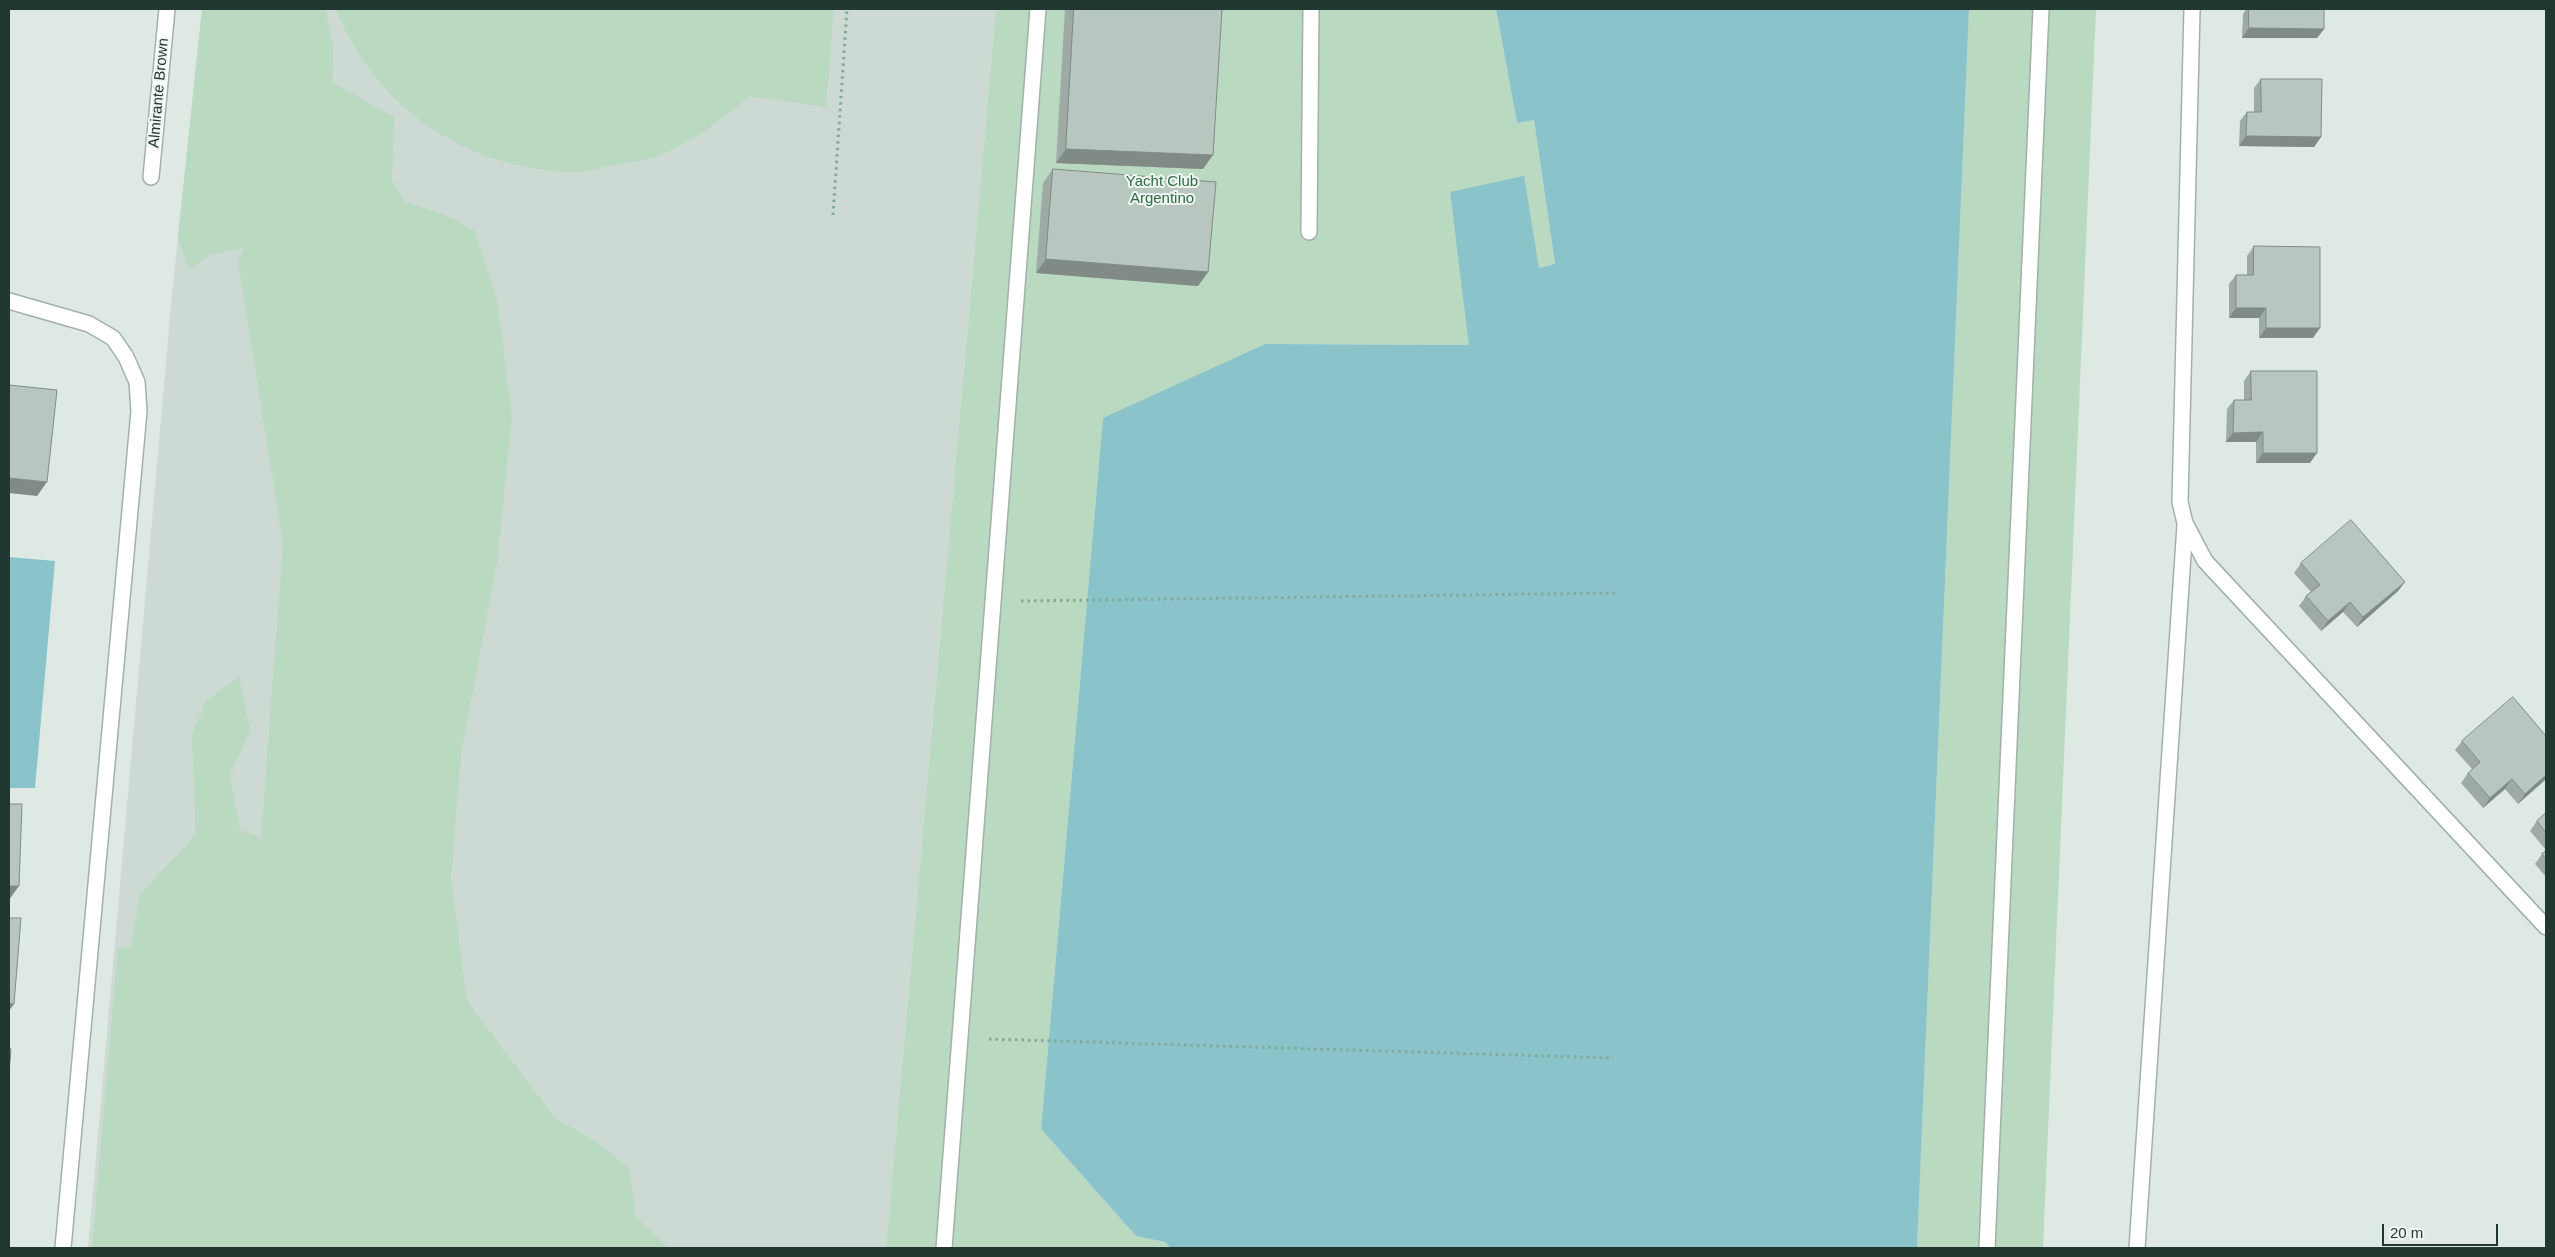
<!DOCTYPE html>
<html>
<head>
<meta charset="utf-8">
<style>
  body { margin:0 }
  #map { position:relative; width:2555px; height:1257px; overflow:hidden; background:#dfe9e4; font-family:Helvetica,sans-serif }
  canvas { display:block }
  .frame { position:absolute; inset:0; border:10px solid #213731; pointer-events:none }
  .scale { position:absolute; left:2382px; top:1224px; width:116px; height:22px; box-sizing:border-box; border:2px solid #213731; border-top:0; padding-left:6px; font-size:15px; line-height:18px; white-space:nowrap; color:#213731; -webkit-text-stroke:4px #eff6f2; paint-order:stroke }
</style>
</head>
<body>
<div id="map">
<canvas width="2555" height="1257"></canvas>
<div class="frame"></div>
<div class="scale">20 m</div>
</div>
<script>
const ctx = document.querySelector('canvas').getContext('2d');
ctx.lineJoin = 'round';
function paint(path, color) { ctx.fillStyle = color; ctx.fill(path, 'evenodd'); }
function trace(path, color, width, dash) { ctx.strokeStyle = color; ctx.lineWidth = width; ctx.lineCap = dash ? 'butt' : 'round'; ctx.setLineDash(dash || []); ctx.stroke(path); }
function write(font, color, halo, rows, align = 'center') {
  ctx.font = font + ' Helvetica,sans-serif'; ctx.lineWidth = 4; ctx.setLineDash([]); ctx.textBaseline = 'middle'; ctx.strokeStyle = halo; ctx.fillStyle = color; for (const [text, x, y, turn = 0] of rows) {
    ctx.save(); ctx.translate(x, y); ctx.rotate((+turn || 0) * Math.PI / 180); ctx.textAlign = isNaN(turn) ? turn : align; if (halo) ctx.strokeText(text, 0, 0); ctx.fillText(text, 0, 0); ctx.restore();
  }
}
paint(new Path2D(`
  M202,9H996L886,1248H88L172,294Z`), '#cdd9d3');
paint(new Path2D(`
  M202,9H325L333,46L332,82L394,117L392,181L404,201L449,217L475,231L498,304L512,417L497,563L461,754L451,879L467,1001L555,1118L598,1143L629,1168L636,1217L669,1248H92L118,948L131,947L140,894L196,835L192,734L206,701L239,677L250,730L230,775L240,830L261,838L283,544L238,261L245,247L211,255L189,269L178,237Z
  M336,9H834L826,107L750,96C720,121 691,143 655,157C642,161 627,162 614,165C602,167 589,171 577,172C557,173 536,169 517,165C434,146 367,88 336,9Z
  M996,9H1496L1517,123L1534,120L1555,265L1539,268L1450,192L1470,345L1265,344L1103,419L1041,1129L1136,1236L1165,1242L1171,1248H886Z
  M1969,9H2096L2043,1248H1917Z`), '#b9d9c1');
paint(new Path2D(`
  M1496,9H1969L1917,1248H1171L1165,1242L1136,1236L1041,1129L1103,418L1265,344L1469,345L1450,192L1524,176L1539,268L1555,264L1534,120L1517,123Z
  M9,557L55,561L35,788H9Z`), '#8ac3ca');
const minor = new Path2D(`
  M2192,9L2180,502L2185,523L2205,561L2546,927
  M151,177L167,9
  M1309,232L1311,9
  M9,301L89,324L113,338L126,357L137,382L139,411L63,1248
  M944,1248L1038,9
  M1987,1248L2041,9
  M2137,1248L2185,525`);
trace(minor, '#a2b0ab', 18);
trace(new Path2D(`
  M833,215L847,9
  M1021,601L1615,593
  M989,1039L1613,1058`), '#82aa9c', 3, [2.5, 4]);
trace(minor, '#fff', 15);
paint(new Path2D(`
  M1065,9H1222L1203,169L1056,163Z
  M2246,9H2324V29L2317,38H2242L2243,14Z
  M2261,79L2321,137L2314,147L2239,146L2240,121L2247,112H2254V88Z
  M1053,169L1208,272L1198,286L1036,273L1043,183Z
  M2254,246L2313,338H2259V318H2229V284L2236,275H2247V256Z
  M2251,371L2310,463H2256V442H2226L2227,409L2234,400H2244V381Z
  M2301,563L2405,582L2398,591L2357,627L2343,612L2321,631L2299,606L2306,596L2311,592L2294,573Z
  M2546,736V779L2518,804L2505,789L2483,808L2461,783L2468,773L2472,769L2455,750L2462,741Z
  M2546,813V850L2530,831L2537,821Z
  M2546,851V877L2535,864L2542,854Z`), '#9eaaa5');
paint(new Path2D(`
  M2249,28L2324,29L2317,38H2242Z
  M2246,136L2321,137L2314,147L2239,146Z
  M1066,149L1213,155L1203,169L1056,163Z
  M1046,259L1208,272L1198,286L1036,273Z
  M2236,308H2266L2259,318H2229Z
  M2266,328H2320L2313,338H2259Z
  M2263,432L2256,442H2226L2233,433Z
  M2263,453H2317L2310,463H2256Z
  M9,478L47,482L37,496L9,493Z
  M2405,582L2398,591L2357,627L2363,617Z
  M2350,602L2343,612L2321,631L2328,621Z
  M2546,775V779L2518,804L2525,794Z
  M2512,779L2505,789L2483,808L2490,798Z
  M9,886H19L9,900Z
  M9,1003L14,1004L9,1011Z`), '#818b86');
const building = new Path2D(`
  M1074,9H1222L1213,155L1066,149Z
  M2249,9H2324V29L2249,28Z
  M2261,79H2322L2321,137L2246,136L2247,112H2261Z
  M1053,169L1216,182L1208,272L1046,259Z
  M2254,246L2320,247V328H2266V308H2236V275H2253Z
  M2251,371H2317V453H2263V432L2233,433L2234,400H2251Z
  M9,385L57,390L47,482L9,478Z
  M2351,520L2405,582L2363,617L2350,602L2328,621L2306,596L2320,585L2301,563Z
  M2513,697L2546,736V775L2525,794L2512,779L2490,798L2468,773L2480,762L2462,741Z
  M9,804H22L19,886H9Z
  M2546,813V833L2537,821Z
  M2546,851V859L2542,854Z
  M9,918H21L14,1004L9,1003Z
  M9,1048L11,1049L9,1074Z`);
paint(building, '#b8c6c0');
trace(building, '#818b86', 1);
write('15px', '#213731', '#eff6f2', [
  ["Almirante Brown",159,93,-85]
]);
write('15px', '#2f6b44', '#eff6f2', [
  ["Yacht Club",1162,182],
  ["Argentino",1162,199]
]);
</script>
</body>
</html>
